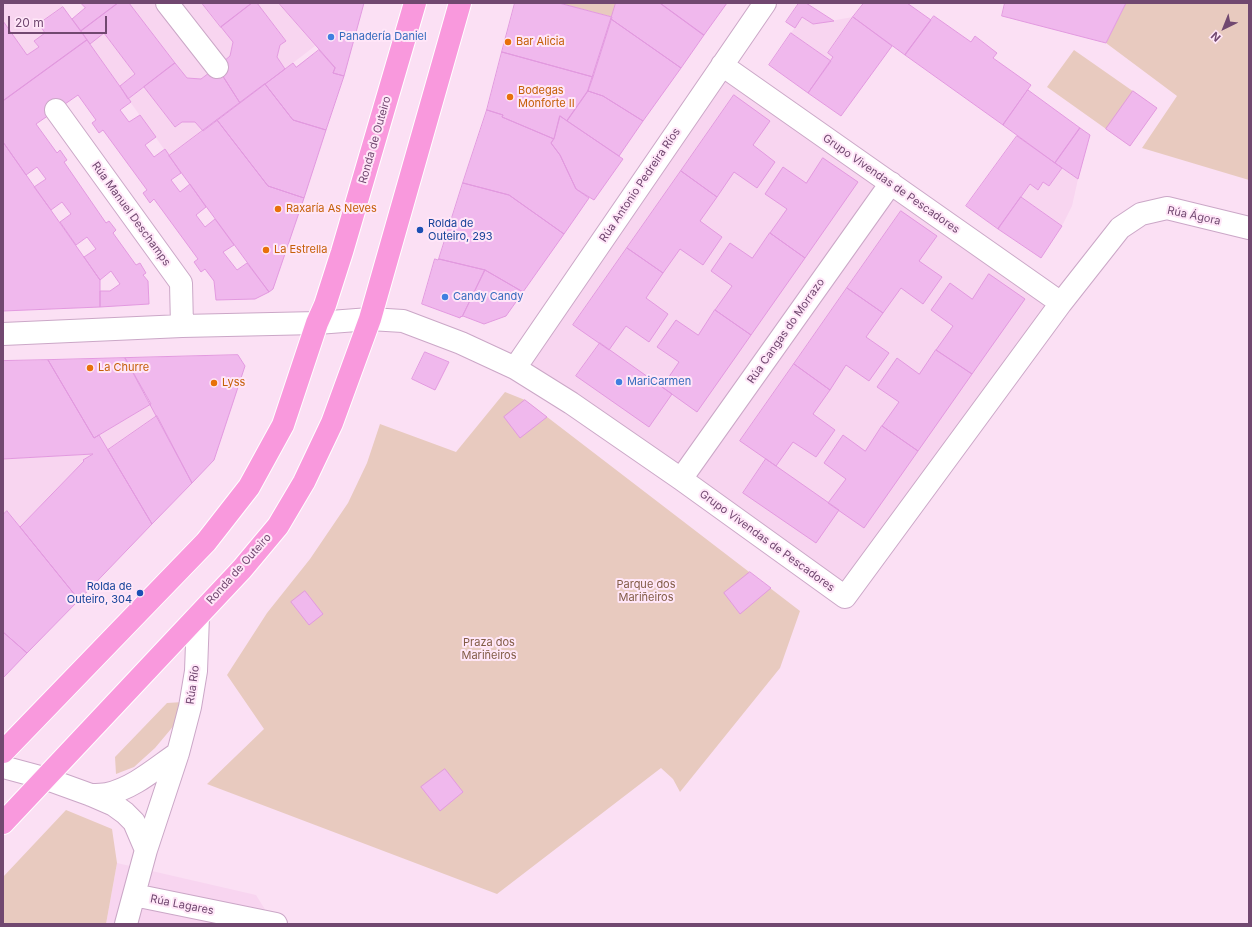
<!DOCTYPE html>
<html>
<head>
<meta charset="utf-8">
<style>
  body { margin:0 }
  #map { position:relative; width:1252px; height:927px; overflow:hidden; background:#fbe0f4; font-family:Inter,sans-serif }
  canvas { display:block }
  .frame { position:absolute; inset:0; border:4px solid #714870; pointer-events:none }
  .north { position:absolute; left:1204px; top:8px; width:40px; height:40px; -webkit-text-stroke:3px #ffe6f8; paint-order:stroke; rotate:223deg; font-size:11px; font-weight:700; line-height:16px; text-align:center; color:#714870 }
  .north::after { content:''; display:block; margin:auto; width:14px; height:18px; background:#714870; clip-path:polygon(50% 0,100% 100%,50% 72%,0 100%) }
  .scale { position:absolute; left:8px; top:16px; width:99px; height:18px; box-sizing:border-box; border:2px solid #714870; border-top:0; padding-left:5px; font-size:12px; line-height:14px; white-space:nowrap; color:#714870; -webkit-text-stroke:3px #ffe6f8; paint-order:stroke }
</style>
</head>
<body>
<div id="map">
<canvas width="1252" height="927"></canvas>
<div class="frame"></div>
<div class="north">N</div>
<div class="scale">20 m</div>
</div>
<script>
const ctx = document.querySelector('canvas').getContext('2d');
ctx.lineJoin = 'round';
function paint(path, color) { ctx.fillStyle = color; ctx.fill(path, 'evenodd'); }
function trace(path, color, width, dash) { ctx.strokeStyle = color; ctx.lineWidth = width; ctx.lineCap = dash ? 'butt' : 'round'; ctx.setLineDash(dash || []); ctx.stroke(path); }
function write(font, color, halo, rows, align = 'center') {
  ctx.font = font + ' Inter,sans-serif'; ctx.lineWidth = 4; ctx.setLineDash([]); ctx.textBaseline = 'middle'; ctx.strokeStyle = halo; ctx.fillStyle = color; for (const [text, x, y, turn = 0] of rows) {
    ctx.save(); ctx.translate(x, y); ctx.rotate((+turn || 0) * Math.PI / 180); ctx.textAlign = isNaN(turn) ? turn : align; if (halo) ctx.strokeText(text, 0, 0); ctx.fillText(text, 0, 0); ctx.restore();
  }
}
paint(new Path2D(`
  M3,3H61L63,7L39,24L45,33L34,41L39,47L27,55L3,21Z
  M129,3H202L233,42L230,56L201,79L187,78Z
  M257,3H279L315,46L285,69L277,57L280,45L286,40Z
  M802,17L813,24L853,17L828,53L833,57L831,61L791,33Z
  M104,33L135,74L120,86L90,44Z
  M722,76L1049,305L842,588L528,363Z
  M144,87L175,127L182,122H195L203,131L169,156L128,99Z
  M1062,168L1078,179L1072,206L1062,226L1021,197L1030,184L1038,190L1043,182L1049,186Z
  M151,404L157,416L108,450L99,435Z
  M93,454L83,460L84,461L20,527L8,511L3,515V459Z
  M117,863L256,895L274,924H106Z`), '#f8d5f0');
paint(new Path2D(`
  M559,3H616L612,17Z
  M1126,3H1249V180L1142,148L1177,96L1106,43Z
  M1074,50L1157,108L1130,146L1047,87Z
  M505,392L525,400L800,611L780,668L680,792L673,779L661,768L497,894L207,784L264,729L227,675L267,613L310,559L348,503L367,463L380,424L456,452Z
  M183,702L176,723L155,748L134,767L116,774L115,757L167,703Z
  M66,810L112,829L117,863L106,924H3V877Z`), '#e8cabf');
const building = new Path2D(`
  M81,3H118L81,31L72,19L85,8Z
  M118,3H129L175,63L128,99L120,86L135,74L104,33L90,44L81,31Z
  M202,3H252L221,27Z
  M252,3H257L286,41L280,45L277,57L285,69L240,103L217,67L230,56L233,42L221,27Z
  M279,3H364L344,76L333,73L335,68Z
  M515,3H559L612,17L593,77L502,52Z
  M616,3H660L704,35L681,68L611,19Z
  M660,3H727L704,35Z
  M799,3H806L834,21L813,24L802,17L795,28L786,22Z
  M864,3H907L931,20L905,55L853,17Z
  M1005,3H1126L1106,43L1002,16Z
  M63,7L87,40L3,101V21L27,55L39,47L34,41L45,33L39,24Z
  M934,16L971,42L975,36L997,53L993,58L1031,85L1003,125L905,55Z
  M853,17L892,46L841,116L808,93L833,57L828,53Z
  M611,19L681,68L643,121L603,96L588,91Z
  M791,33L831,61L808,93L769,65Z
  M87,40L131,102L120,110L129,122L140,115L156,137L145,145L154,157L165,149L181,173L171,180L180,192L190,184L206,207L196,215L205,227L215,219L234,245L223,252L237,270L247,263L269,292L255,299L216,300L214,281L205,269L201,272L194,262L198,259L154,199L150,203L143,193L147,190L103,130L99,133L92,123L96,120L78,95L36,124L57,153L60,150L67,160L64,162L106,223L109,221L116,230L113,233L136,265L140,263L146,273L143,275L148,281L149,304L100,307V291H110L120,284L111,271L100,280L84,257L96,249L87,237L76,245L60,222L71,214L62,202L51,210L34,187L46,179L37,167L26,175L3,142V101Z
  M319,50L335,68L333,73L344,76L326,130L293,120L265,84L293,63L296,67Z
  M502,52L593,77L588,91L567,121L560,116L554,139L502,117L503,115L487,110Z
  M175,63L187,78L201,79L217,67L240,103L203,131L195,122H182L175,127L144,87Z
  M265,84L293,120L326,130L304,198L268,186L217,120Z
  M1028,90L1080,128L1055,163L1003,125Z
  M588,91L603,96L643,121L619,156L567,121Z
  M1133,91L1157,108L1130,146L1106,129Z
  M734,95L770,121L753,145L775,162L757,188L734,172L717,197L681,171Z
  M487,110L503,115L502,117L554,139L551,143L560,155L576,189L589,198L564,234L509,195L463,183Z
  M560,116L623,159L594,200L576,189L560,155L551,143L554,138Z
  M217,120L268,186L304,198L273,289L269,292L169,156Z
  M1080,128L1090,135L1078,179L1055,163Z
  M1017,136L1062,168L1049,186L1043,182L1038,190L1030,184L998,229L966,206Z
  M3,142L100,280V307L3,311Z
  M823,158L858,182L805,258L770,233L787,209L765,194L783,167L806,183Z
  M681,171L717,197L700,221L722,237L703,265L680,249L663,273L627,248Z
  M463,183L509,195L564,234L523,292L485,270L439,259Z
  M1021,197L1062,226L1041,258L998,229Z
  M901,211L937,236L919,261L942,277L923,304L901,288L883,313L847,288Z
  M770,233L805,258L751,335L715,310L732,286L711,271L730,243L752,258Z
  M627,248L663,273L646,298L668,314L649,342L626,326L609,350L573,325Z
  M435,259L438,260L439,259L485,270L462,317L461,316L460,318L422,304Z
  M485,270L523,292L506,316L484,324L463,316Z
  M989,274L1025,299L972,374L936,350L953,326L931,310L950,283L972,299Z
  M847,288L883,313L866,337L889,353L869,381L846,365L830,390L794,364Z
  M715,310L751,335L697,412L662,387L679,362L657,347L676,320L698,335Z
  M600,343L672,394L649,427L576,376Z
  M936,350L972,374L918,451L882,426L899,402L877,387L897,358L919,374Z
  M425,352L449,362L435,390L412,379Z
  M238,355L245,366L214,460L192,483L125,358Z
  M125,358L151,404L94,438L48,360Z
  M48,360L94,438L99,435L152,524L79,600L20,527L84,461L83,460L93,454L3,459V361Z
  M794,364L830,390L813,414L835,430L816,457L793,442L776,466L740,441Z
  M525,400L547,417L520,438L504,417Z
  M157,416L192,483L152,524L108,450Z
  M882,426L918,451L864,528L828,503L846,479L824,463L843,435L865,451Z
  M766,459L839,510L816,543L743,493Z
  M7,511L79,600L27,653L3,632V515Z
  M750,572L771,588L740,614L724,593Z
  M305,591L323,614L309,625L291,602Z
  M3,632L27,653L3,678Z
  M445,769L463,792L440,811L421,787Z`);
paint(building, '#f0b8ed');
trace(building, '#e299df', 1);
const minor = new Path2D(`
  M167,3L217,67
  M722,65L1061,303
  M56,110L181,283L182,326
  M3,334L182,326L317,323L370,319L403,321L461,343L515,368L571,403L681,479L845,597L1061,303L1120,228L1141,214L1167,208L1249,228
  M515,368L765,3
  M681,479L891,183
  M3,767L44,778L91,795L114,805L125,813L134,822L146,850
  M91,795C96,795 102,795 107,794C134,788 156,768 178,753
  M134,895L276,924
  M126,924L146,850L178,753L190,707L196,671L198,616`);
const major = new Path2D(`
  M3,752L206,542L249,487L283,425L317,323L325,305L342,252L415,3
  M3,823L242,569L278,526L304,482L332,423L370,319L460,3`);
trace(minor, '#cba7c7', 24);
trace(major, '#fff', 24);
trace(minor, '#fff', 22);
trace(major, '#f999dd', 22);
for (const [x, y, r, color] of [
  [331,37,4,"#3f7fe0"],
  [508,42,4,"#e8710a"],
  [510,97,4,"#e8710a"],
  [278,209,4,"#e8710a"],
  [420,230,4,"#1a4fb4"],
  [266,250,4,"#e8710a"],
  [445,297,4,"#3f7fe0"],
  [90,368,4,"#e8710a"],
  [619,382,4,"#3f7fe0"],
  [214,383,4,"#e8710a"],
  [140,593,4,"#1a4fb4"]
]) { const dot = new Path2D(); dot.arc(x, y, r, 0, 2 * Math.PI); ctx.fillStyle = color; ctx.fill(dot); trace(dot, '#ffe6f8', 1.5); }
write('11px', '#366cbe', '#ffe6f8', [
  ["Panadería Daniel",339,37],
  ["Candy Candy",453,297],
  ["MariCarmen",627,382]
], 'left');
write('11px', '#c56008', '#ffe6f8', [
  ["Bar Alicia",516,42],
  ["Bodegas",518,91],
  ["Monforte II",518,104],
  ["Raxaría As Neves",286,209],
  ["La Estrella",274,250],
  ["La Churre",98,368],
  ["Lyss",222,383]
], 'left');
write('11px', '#714870', '#ffe6f8', [
  ["Ronda de Outeiro",375,140,-74],
  ["Grupo Vivendas de Pescadores",891,184,35],
  ["Rúa Antonio Pedreira Ríos",640,185,-56],
  ["Rúa Manuel Deschamps",131,214,54],
  ["Rúa Ágora",1194,216,12],
  ["Rúa Cangas do Morrazo",786,331,-55],
  ["Grupo Vivendas de Pescadores",767,541,36],
  ["Ronda de Outeiro",239,569,-48],
  ["Rúa Río",193,685,-82],
  ["Rúa Lagares",182,905,11]
]);
write('11px', '#164399', '#ffe6f8', [
  ["Rolda de",428,224],
  ["Outeiro, 293",428,237],
  ["Rolda de",132,587,"right"],
  ["Outeiro, 304",132,600,"right"]
], 'left');
write('11px', '#825c46', '#ffe6f8', [
  ["Parque dos",646,585],
  ["Mariñeiros",646,598],
  ["Praza dos",489,643],
  ["Mariñeiros",489,656]
]);
</script>
</body>
</html>
